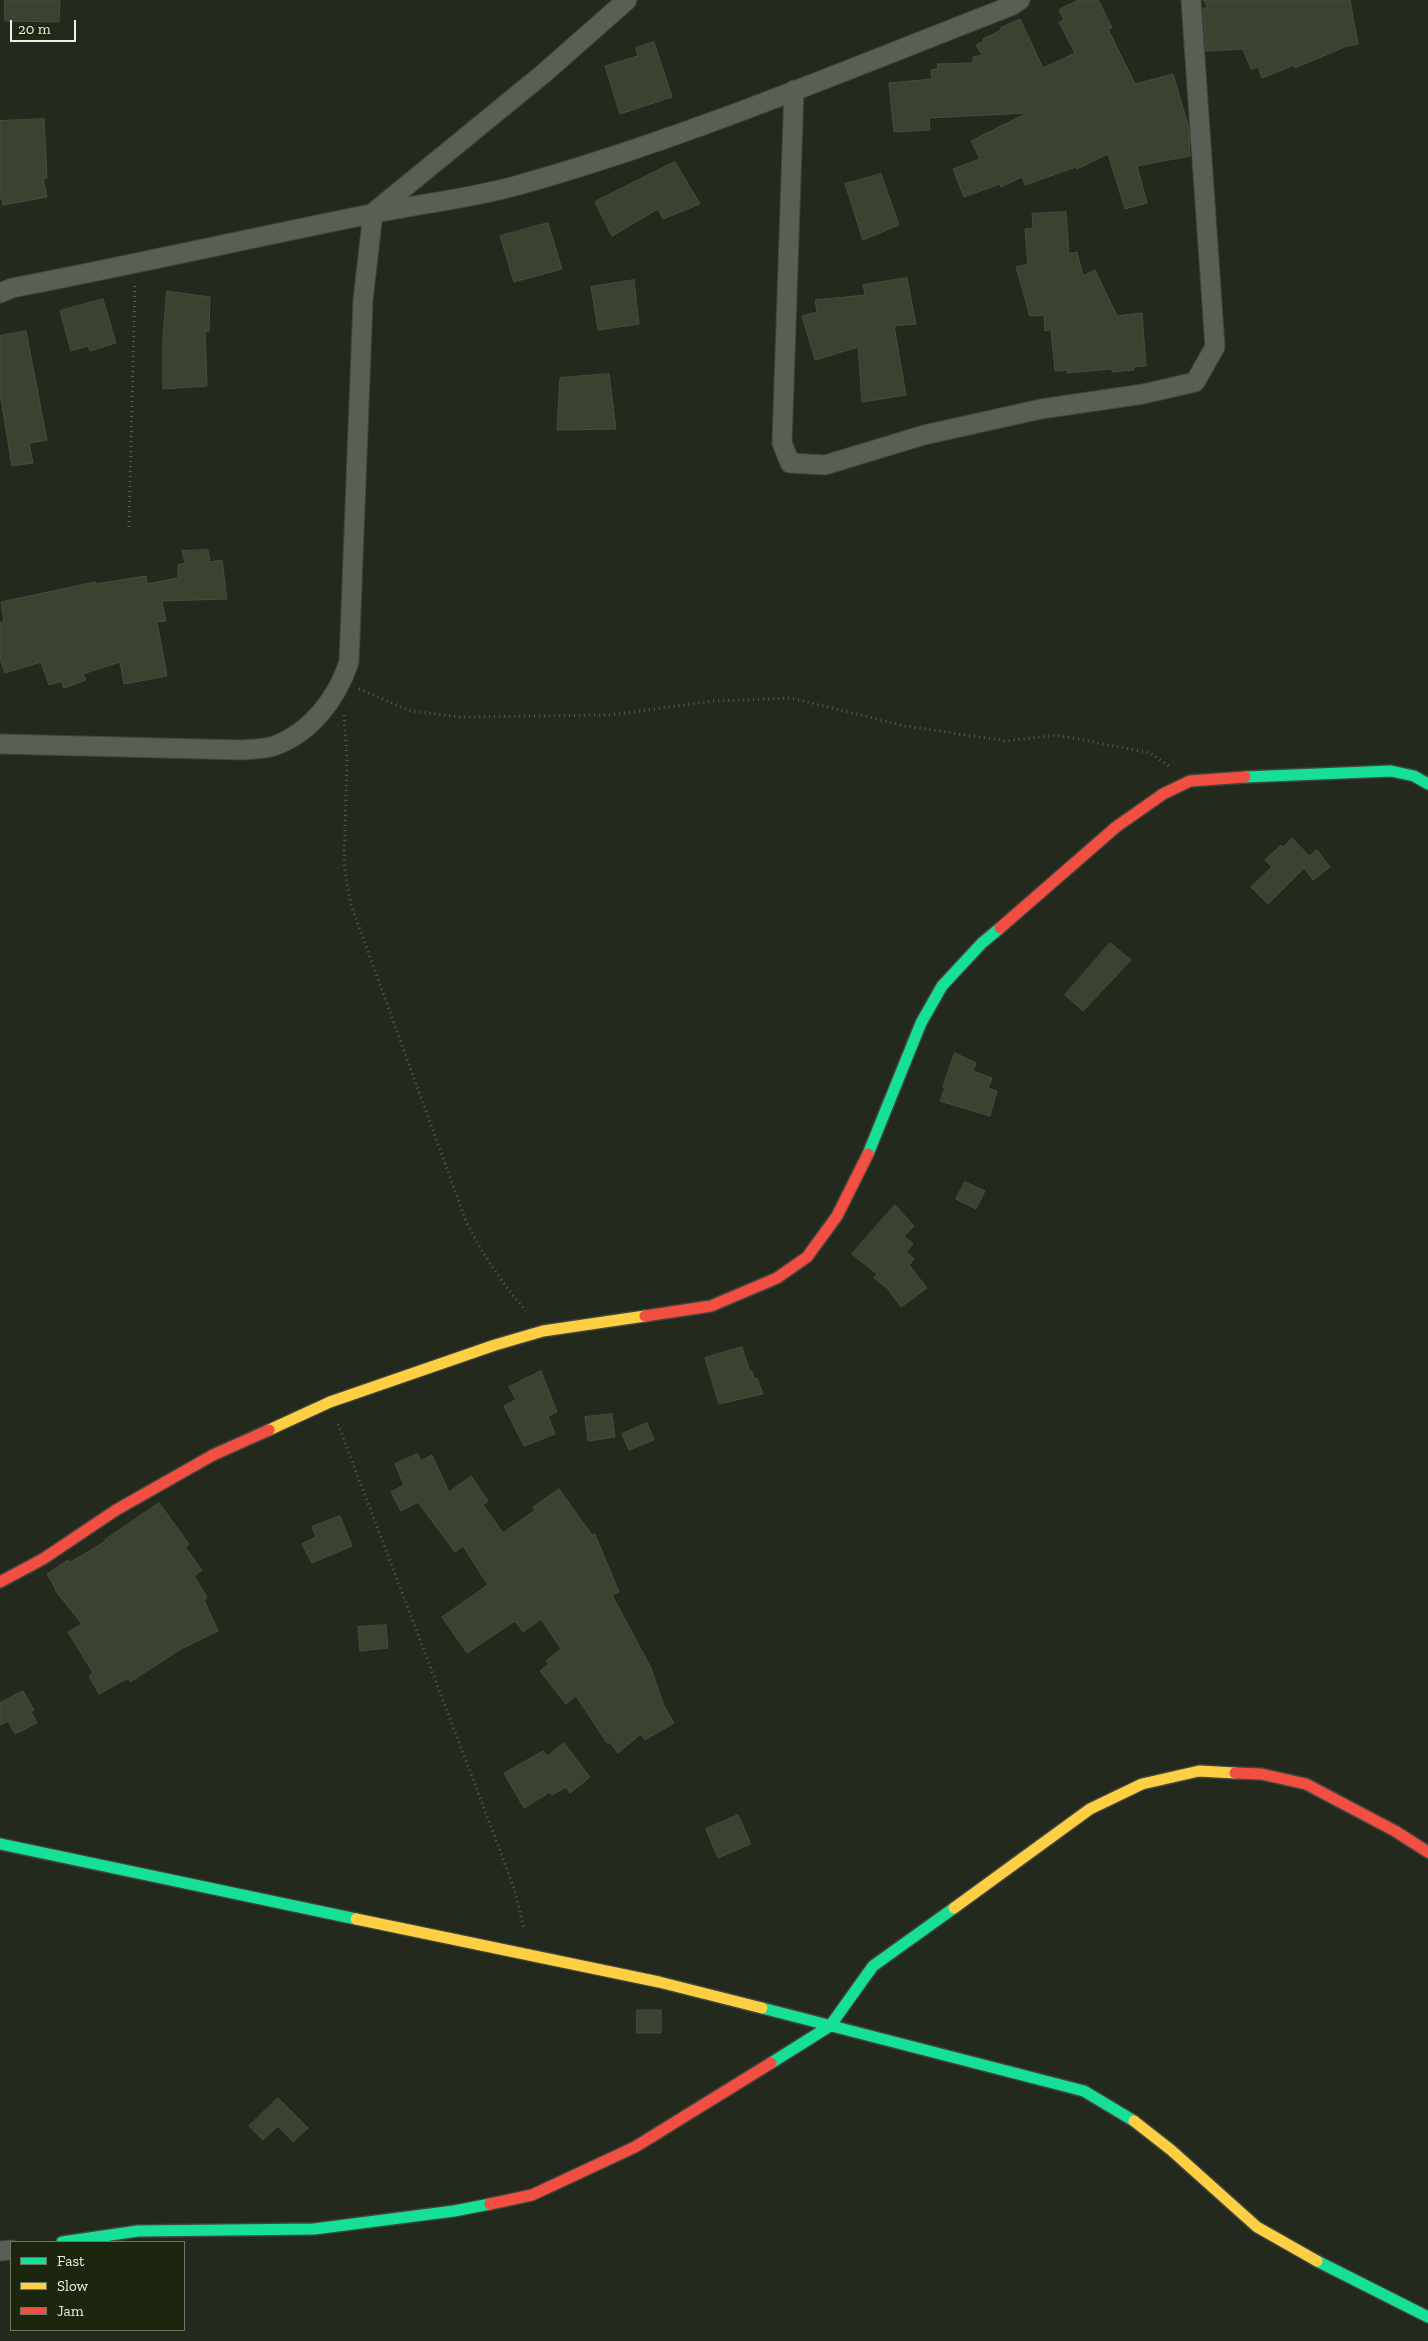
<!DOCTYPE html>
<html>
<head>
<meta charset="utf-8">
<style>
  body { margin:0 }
  #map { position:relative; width:1428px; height:2341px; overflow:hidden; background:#24291d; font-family:"Zilla Slab",serif }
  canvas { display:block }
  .legend { position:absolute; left:10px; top:2241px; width:175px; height:90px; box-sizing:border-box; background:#1c250d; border:1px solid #6e7762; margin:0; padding:6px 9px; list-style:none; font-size:15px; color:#eaf2e2 }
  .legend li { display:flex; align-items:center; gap:10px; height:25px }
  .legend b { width:25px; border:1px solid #6e7762 }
  .scale { position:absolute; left:10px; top:20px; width:66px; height:22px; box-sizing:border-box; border:2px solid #eaf2e2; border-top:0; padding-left:6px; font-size:15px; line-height:18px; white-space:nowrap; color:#eaf2e2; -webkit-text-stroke:4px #1c250d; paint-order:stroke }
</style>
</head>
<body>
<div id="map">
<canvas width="1428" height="2341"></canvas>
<ul class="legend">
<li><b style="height:6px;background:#16e098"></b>Fast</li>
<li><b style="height:6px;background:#ffcf43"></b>Slow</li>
<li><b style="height:6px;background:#f24e42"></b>Jam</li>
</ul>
<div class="scale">20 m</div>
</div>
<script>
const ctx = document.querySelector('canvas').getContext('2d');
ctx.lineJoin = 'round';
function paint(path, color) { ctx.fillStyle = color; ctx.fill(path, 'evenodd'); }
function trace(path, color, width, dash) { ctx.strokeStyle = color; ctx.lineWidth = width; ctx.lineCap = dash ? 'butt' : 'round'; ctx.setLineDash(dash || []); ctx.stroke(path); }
const building = new Path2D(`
  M5,0H60L59,22L5,21Z
  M1079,0H1098L1112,28L1108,29L1135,84L1173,74L1189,128L1190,156L1137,166L1147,203L1125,209L1108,154L1077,169L1076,167L1025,185L1022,177L1001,187L1000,184L964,197L953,169L980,159L971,141L1027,113L929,118L930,130L894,132L889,83L932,79L931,70L938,69L937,64L973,63V57L982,55L976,45L984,41L983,39L1001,30L1000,28L1020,19L1043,68L1075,53L1059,22L1064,20L1059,10Z
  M1204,0H1350L1358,44L1347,46L1295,68L1294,65L1262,78L1258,67L1251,69L1243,49L1206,51L1203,8H1207Z
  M654,42L672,97L620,114L605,66L638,56L636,48Z
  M44,119L47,178L43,179L47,197L3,205L2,198L0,199V121Z
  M675,162L700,204L663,219L658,209L612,236L595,202Z
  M881,174L899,225L863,240L845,184Z
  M1066,212L1069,254L1077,252L1083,276L1095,270L1117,316L1142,313L1146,366L1133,367L1134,370L1112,372V369L1067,373V370L1055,371L1051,330L1045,331L1044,315L1030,316L1016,267L1028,264L1025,229L1033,228L1032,214Z
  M548,223L562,269L514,282L500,236Z
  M907,278L916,324L894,326L906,395L862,402L858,347L815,360L802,316L817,312L815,300L865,295L863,285Z
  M634,280L639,324L598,330L591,287Z
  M167,291L210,297L209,332L205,331L207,386L163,389V339Z
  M103,299L116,343L90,351L88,346L71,351L60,311Z
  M26,331L47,440L29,443L33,463L12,466L0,393V336Z
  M609,374L616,429L557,430L560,378Z
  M208,550L210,562L222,560L227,599L162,601L166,621L157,622L167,676L124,684L120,662L83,674L86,680L64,688L61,681L49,685L41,662L5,673L0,659V623L4,621L1,602L95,582L96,584L146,576L147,584L178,578V565L185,563L182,551Z
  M1292,838L1309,856L1317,850L1330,867L1313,880L1304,868L1268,904L1251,887L1272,867L1265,860L1281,845L1283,847Z
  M1110,943L1131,960L1083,1011L1065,995Z
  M955,1053L976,1063L973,1071L992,1078L988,1088L997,1091L990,1116L940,1101L945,1088L943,1087Z
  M965,1182L985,1191L976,1209L956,1199Z
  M895,1205L914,1226L904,1236L913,1244L906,1252L914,1259L909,1265L927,1288L901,1307L887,1288L874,1278L877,1274L852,1254Z
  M742,1347L750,1372L752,1371L754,1379L757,1378L763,1394L719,1404L705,1358Z
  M541,1371L557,1412L548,1416L555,1434L524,1446L504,1406L516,1400L509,1387Z
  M612,1414L615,1437L588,1441L585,1417Z
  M647,1423L654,1440L629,1450L622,1434Z
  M418,1454L421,1461L432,1455L449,1492L471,1476L488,1501L483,1505L503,1533L535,1510L533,1507L559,1489L592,1535L595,1534L596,1537L619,1592L612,1595L651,1668L664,1706L674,1723L645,1740L641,1734L618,1753L609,1742L607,1743L576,1696L566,1704L540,1671L549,1664L546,1661L561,1649L541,1619L523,1632L515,1621L467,1653L442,1617L488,1585L463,1546L455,1552L418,1502L401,1511L391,1492L404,1485L395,1464Z
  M159,1503L189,1544L185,1547L202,1570L194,1576L207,1597L204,1600L218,1631L181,1649L130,1682L128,1678L99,1694L89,1676L93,1673L68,1632L82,1624L55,1590L56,1589L47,1574L68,1560L69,1563L106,1541L105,1540Z
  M340,1516L352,1546L312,1563L302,1544L316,1537L312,1527Z
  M386,1625L388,1648L360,1651L358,1627Z
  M23,1691L34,1710L31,1712L37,1723L15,1734L8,1721L0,1725V1703Z
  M564,1743L590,1777L570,1793L566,1787L552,1795L550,1792L524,1808L504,1773L543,1751L547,1756Z
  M738,1815L751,1844L718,1858L706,1829Z
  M637,2010H661V2033H637Z
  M278,2098L308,2128L293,2142L278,2126L263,2140L249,2126Z`);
paint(building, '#3b4230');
trace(building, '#484d42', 1);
const street = new Path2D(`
  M794,90L782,443L790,463L825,465L924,435L1041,409L1143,394L1195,382L1215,347L1191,0
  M0,293L12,288C132,265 251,238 371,214C418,204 468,199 515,186C682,140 848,69 1011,6L1020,0
  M0,744L243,750C253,749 265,749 274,746C312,732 337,698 349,662L363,300L373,213L543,74L627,0
  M0,2251L11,2250`);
const fast = new Path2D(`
  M1245,777L1391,771L1414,776L1428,784
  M868,1154L921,1023L942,986L982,943L1000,928
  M0,1844L356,1919
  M762,2008L1084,2091L1134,2121
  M771,2063L830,2026L873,1966L954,1908
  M62,2242L138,2231L314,2229L454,2211L490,2204
  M1317,2261L1428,2317`);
const slow = new Path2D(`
  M269,1430L330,1402L495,1345L543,1331L645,1316
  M954,1908L1090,1809L1142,1784L1199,1771L1235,1773
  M356,1919L659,1982L762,2008
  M1134,2121L1171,2150L1257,2227L1317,2261`);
const jam = new Path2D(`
  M1000,928L1116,827L1163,794L1190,781L1245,777
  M645,1316L711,1306L777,1278L807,1257L837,1216L868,1154
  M0,1582L43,1559L116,1510L213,1455L269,1430
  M1235,1773L1261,1774L1306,1784L1395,1831L1428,1852
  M490,2204L532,2195L635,2147L771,2063`);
trace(street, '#41463c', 21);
trace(fast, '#41463c', 14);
trace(slow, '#41463c', 14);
trace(jam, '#41463c', 14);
trace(new Path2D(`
  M129,527L135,282
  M359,689L411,711L462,717L610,715L713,701L791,698L905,726L1006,741L1057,735L1150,753L1169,766
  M344,715L347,759L344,864L351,905L466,1221C482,1254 502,1283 526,1311
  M338,1424L498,1845L515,1892L524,1929`), '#5a5e54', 3, [1, 4]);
trace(street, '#5a5f55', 19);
trace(fast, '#16e098', 11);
trace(slow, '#ffcf43', 11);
trace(jam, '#f24e42', 11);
</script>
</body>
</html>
